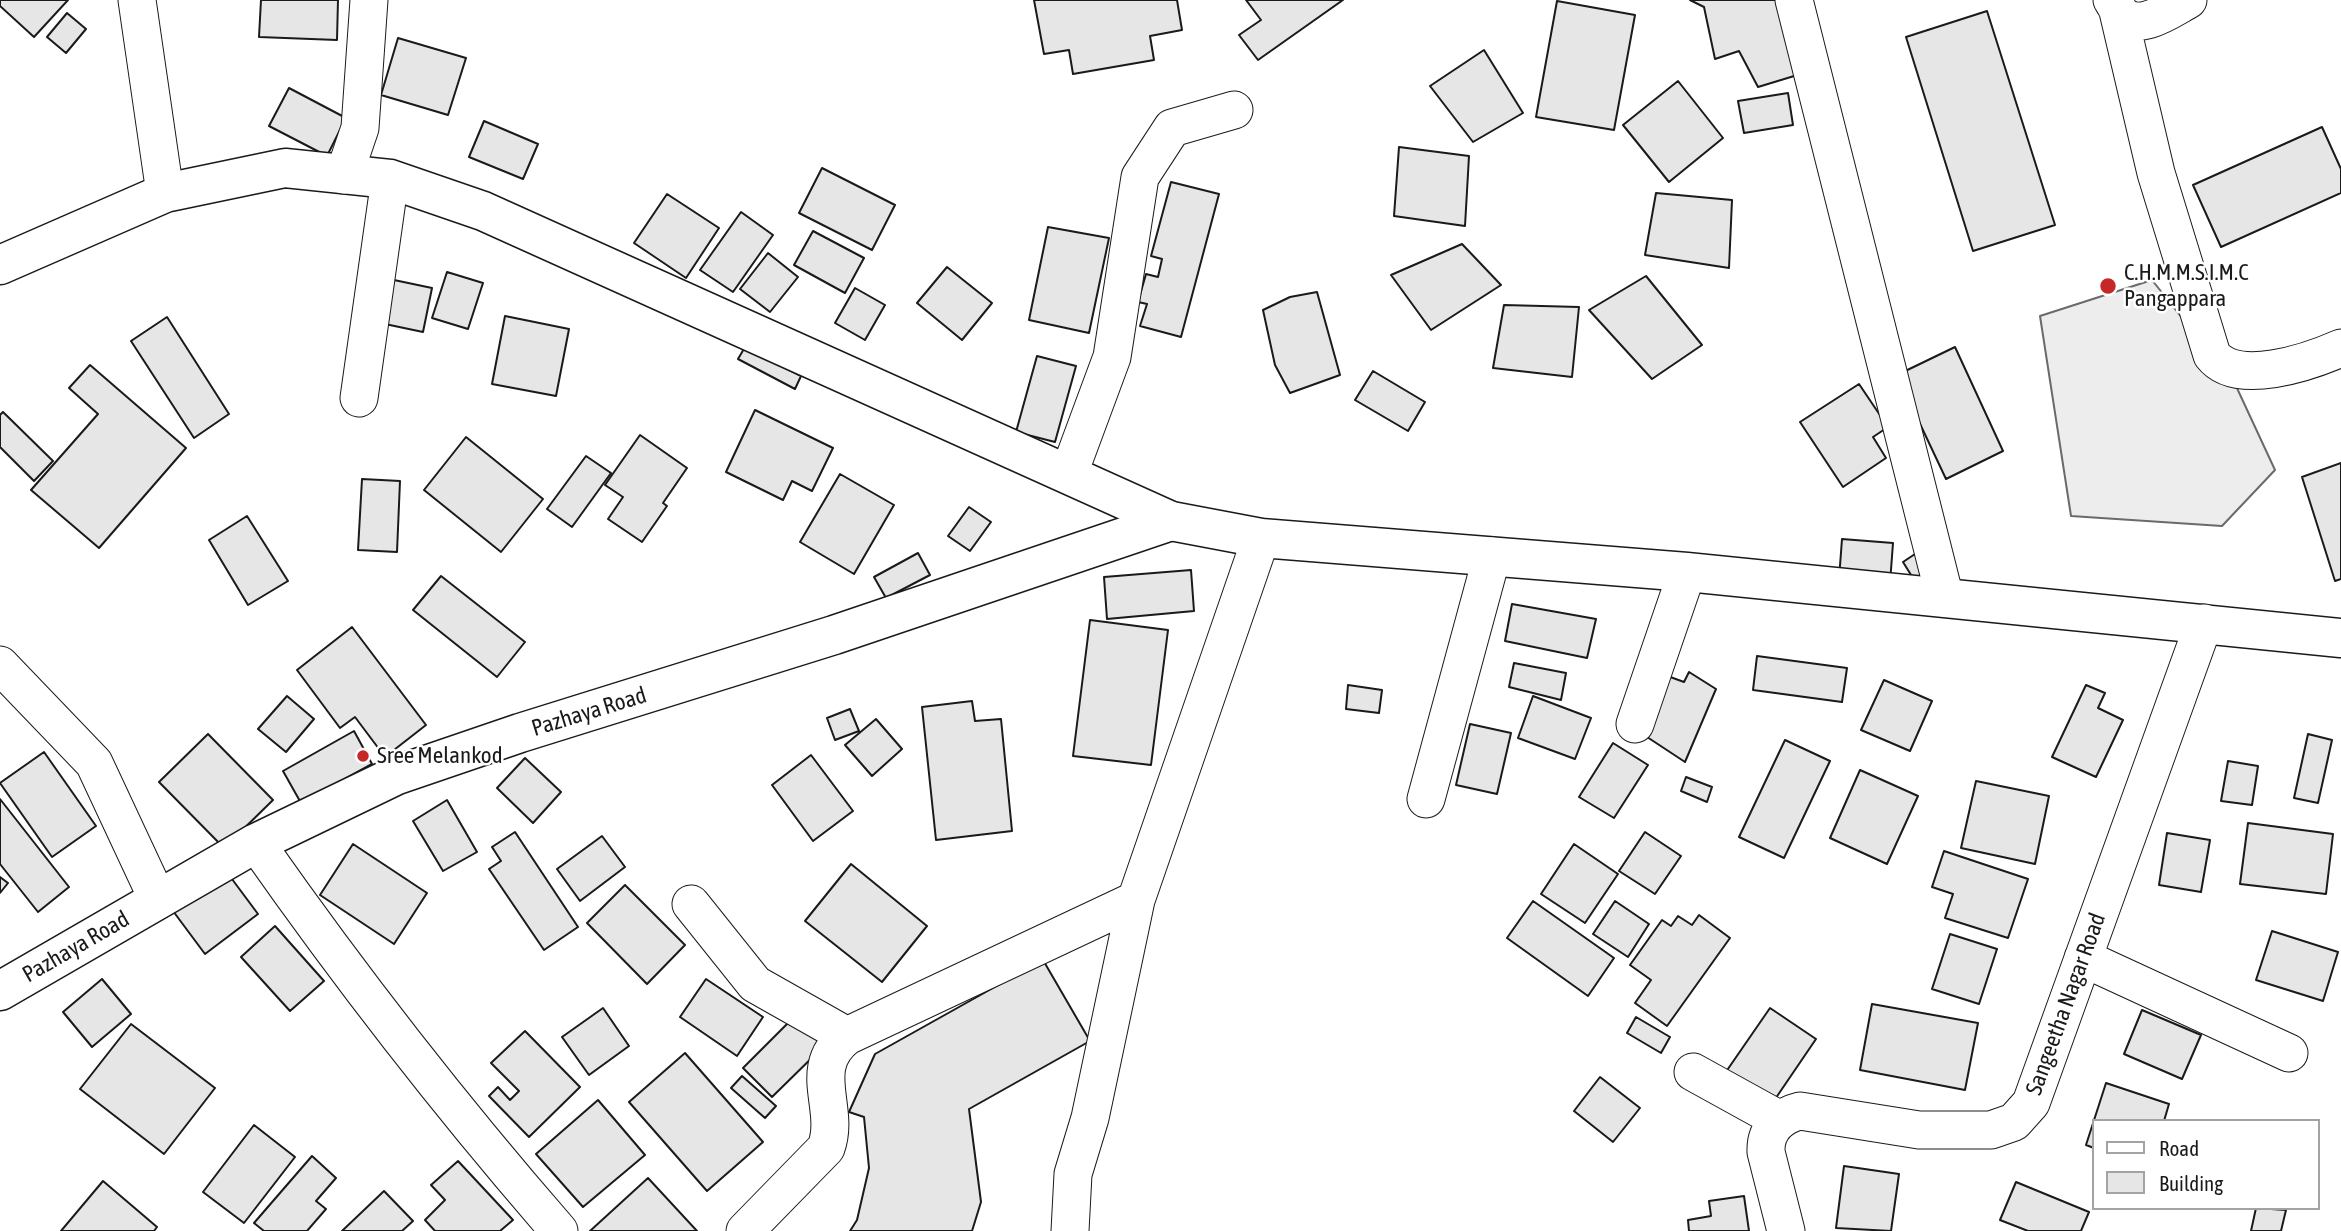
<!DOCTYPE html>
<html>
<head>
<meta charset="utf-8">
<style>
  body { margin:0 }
  #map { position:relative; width:2341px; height:1231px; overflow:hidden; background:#fff; font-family:"Asap Condensed",sans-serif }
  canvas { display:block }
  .legend { position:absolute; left:2092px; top:1119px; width:228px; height:91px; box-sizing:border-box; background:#fff; border:2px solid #a3a3a3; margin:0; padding:9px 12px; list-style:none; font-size:21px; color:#1a1a1a }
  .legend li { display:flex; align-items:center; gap:14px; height:35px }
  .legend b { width:35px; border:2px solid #a3a3a3 }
</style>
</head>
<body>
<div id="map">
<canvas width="2341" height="1231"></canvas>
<ul class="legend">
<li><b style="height:9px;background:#fff"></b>Road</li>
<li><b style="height:19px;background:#e6e6e6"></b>Building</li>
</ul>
</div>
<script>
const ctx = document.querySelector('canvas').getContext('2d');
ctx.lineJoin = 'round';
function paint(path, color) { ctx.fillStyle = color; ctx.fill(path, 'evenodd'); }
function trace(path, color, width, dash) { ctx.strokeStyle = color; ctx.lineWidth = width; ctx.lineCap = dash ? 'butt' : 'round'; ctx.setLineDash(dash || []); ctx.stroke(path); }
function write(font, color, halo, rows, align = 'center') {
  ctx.font = font + ' "Asap Condensed",sans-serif'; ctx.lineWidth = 5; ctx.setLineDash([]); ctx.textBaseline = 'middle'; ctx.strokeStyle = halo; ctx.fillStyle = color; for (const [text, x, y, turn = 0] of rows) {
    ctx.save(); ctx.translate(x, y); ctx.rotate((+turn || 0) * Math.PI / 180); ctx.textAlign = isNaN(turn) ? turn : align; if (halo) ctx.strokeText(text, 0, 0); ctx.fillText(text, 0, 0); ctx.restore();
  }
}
const parking = new Path2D(`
  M2152,280L2236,386L2275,470L2222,526L2071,516L2040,316Z`);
paint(parking, '#ededed');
trace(parking, '#6a6a6a', 2);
const building = new Path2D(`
  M0,0H68L34,37L0,6Z
  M261,0H338L337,40L259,37Z
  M1034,0H1177L1182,30L1150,36L1154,60L1073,74L1069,50L1044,54Z
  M1246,0H1343L1258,60L1239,35L1261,20Z
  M1690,0H1779L1804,73L1758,87L1739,51L1715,59L1704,7Z
  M1557,1L1635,15L1614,130L1536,117Z
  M1987,11L2055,225L1973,251L1906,37Z
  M67,13L86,29L66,53L47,37Z
  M398,38L466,58L448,115L381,95Z
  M1484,50L1523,113L1473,142L1430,86Z
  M1678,81L1723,138L1669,182L1623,125Z
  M289,88L346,118L327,156L269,126Z
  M1788,93L1793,125L1744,133L1738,101Z
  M484,121L538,144L523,179L469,157Z
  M2322,127L2341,169V193L2221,247L2193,185Z
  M1399,147L1469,156L1465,226L1394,216Z
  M822,168L895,205L872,250L799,213Z
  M1171,182L1219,194L1181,337L1140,326L1147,304L1138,302L1146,274L1158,277L1162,259L1151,256Z
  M1656,193L1732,200L1729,268L1645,255Z
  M667,194L719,228L686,278L634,243Z
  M741,212L773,235L733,292L700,270Z
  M1048,227L1109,238L1089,333L1029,320Z
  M813,231L864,258L845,293L794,265Z
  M1462,244L1501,285L1431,330L1391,275Z
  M768,253L798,277L770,312L740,289Z
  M947,267L992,303L962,340L917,303Z
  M447,272L483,283L468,329L432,318Z
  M1646,276L1702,345L1652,379L1589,310Z
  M394,280L432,288L423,332L385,324Z
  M855,288L885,305L865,340L835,323Z
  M1317,292L1340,375L1290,393L1275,365L1263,310L1290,297Z
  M1504,305L1579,307L1572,377L1493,368Z
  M505,316L569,329L556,396L492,384Z
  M167,317L229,414L194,438L131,341Z
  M745,347L801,376L795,389L738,359Z
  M1955,347L2003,451L1946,479L1897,375Z
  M1037,356L1076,366L1055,442L1016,432Z
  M90,365L186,448L99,548L31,490L98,414L69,388Z
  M1373,371L1425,402L1408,431L1355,400Z
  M1859,384L1888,427L1873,437L1886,458L1843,487L1800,422Z
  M755,410L833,448L812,491L792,481L783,500L726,472Z
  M3,412L53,461L34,481L0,447V415Z
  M640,435L687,468L663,503L667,506L642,542L608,519L623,497L605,485Z
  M466,437L543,499L501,552L424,490Z
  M586,456L611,473L572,527L547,509Z
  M2341,463V579L2335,581L2302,477Z
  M840,474L894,505L854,574L800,542Z
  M362,479L400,481L397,552L358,550Z
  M969,507L991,522L970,551L948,536Z
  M247,516L288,581L248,605L209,540Z
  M1842,539L1893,543L1890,583L1839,579Z
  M1927,546L1940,566L1916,583L1903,562Z
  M918,553L930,575L886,598L874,577Z
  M1191,570L1194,611L1107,619L1104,577Z
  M441,576L525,642L497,677L413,610Z
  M1512,604L1596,619L1587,658L1505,641Z
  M1090,620L1168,630L1151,765L1073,756Z
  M352,627L426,725L385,757L355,717L340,728L297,670Z
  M1757,656L1847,668L1842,702L1753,690Z
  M1514,663L1566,673L1561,700L1509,687Z
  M1689,672L1716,689L1685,762L1641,733L1662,674L1684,682Z
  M1884,680L1932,701L1910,751L1861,730Z
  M1348,685L1382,690L1379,713L1346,709Z
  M2086,685L2105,693L2098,708L2123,720L2096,777L2052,757Z
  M287,696L314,719L286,752L258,729Z
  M1533,696L1591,718L1575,759L1518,738Z
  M972,701L975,721L1001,719L1012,831L936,840L922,707Z
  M850,709L859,731L835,740L827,718Z
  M876,719L902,749L872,776L845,745Z
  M1470,724L1511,733L1497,794L1456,785Z
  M354,731L372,764L301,803L283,771Z
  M208,734L273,800L224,848L159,782Z
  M2308,734L2332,740L2318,803L2294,798Z
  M1785,740L1830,761L1784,858L1739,837Z
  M1613,743L1648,765L1614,818L1579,797Z
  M44,752L96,826L52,857L0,783Z
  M811,755L853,811L813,841L772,785Z
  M525,758L561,792L533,823L497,788Z
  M2228,761L2258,766L2252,805L2221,801Z
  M1860,770L1918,796L1887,864L1830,838Z
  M1686,777L1712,787L1707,802L1681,791Z
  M1976,781L2049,796L2035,864L1961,848Z
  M0,799L69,887L38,912L0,864Z
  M447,800L477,852L443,871L413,821Z
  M2248,823L2333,834L2326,894L2240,884Z
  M515,832L578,927L544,950L489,869L501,861L492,847Z
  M1645,832L1681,856L1655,894L1619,871Z
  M2167,833L2210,840L2201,892L2159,885Z
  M602,836L625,867L580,901L557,869Z
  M353,844L427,893L394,944L320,895Z
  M1574,844L1618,874L1585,923L1541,894Z
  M1944,851L2028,879L2008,938L1945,918L1953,894L1932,887Z
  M851,864L927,926L882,982L805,921Z
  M226,871L258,914L205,954L173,911Z
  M0,877L8,883L0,893Z
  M625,885L685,945L647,984L587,923Z
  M1533,901L1614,958L1588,996L1507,938Z
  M1615,901L1649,924L1628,957L1593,934Z
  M1699,915L1730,938L1667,1026L1635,1003L1651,980L1630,965L1662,920L1671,926L1678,916L1692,925Z
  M275,926L324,981L290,1011L241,957Z
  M2272,931L2338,952L2323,1001L2256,980Z
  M1950,934L1997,949L1979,1004L1932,989Z
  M1043,960L1090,1041L969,1109L981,1202L972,1231H850L857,1220L869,1168L864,1117L849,1112L875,1054Z
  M102,979L131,1014L92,1047L63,1012Z
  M706,979L763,1017L737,1056L680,1017Z
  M1872,1004L1978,1023L1965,1090L1860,1070Z
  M603,1008L629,1046L589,1075L562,1037Z
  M1770,1008L1816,1039L1767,1111L1721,1079Z
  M2142,1010L2201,1035L2182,1079L2124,1054Z
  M796,1015L826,1044L772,1097L743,1068Z
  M1636,1017L1670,1037L1661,1053L1627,1033Z
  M131,1024L215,1088L164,1154L80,1089Z
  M525,1031L580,1087L529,1137L489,1096L498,1087L510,1100L519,1091L491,1063Z
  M685,1053L763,1142L707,1191L629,1102Z
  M742,1076L776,1106L765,1118L731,1088Z
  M1600,1077L1640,1108L1613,1142L1574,1111Z
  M2106,1083L2169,1104L2164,1121H2094V1148L2086,1145Z
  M598,1100L645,1155L583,1207L536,1154Z
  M254,1125L295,1157L244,1223L203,1192Z
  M312,1156L336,1178L316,1201L326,1209L307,1231H264L254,1223Z
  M458,1161L513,1220L500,1231H435L425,1220L445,1200L431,1185Z
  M1844,1166L1899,1174L1891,1231L1836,1228Z
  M648,1178L697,1231H590Z
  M103,1181L157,1227L154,1231H61Z
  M2016,1182L2089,1212L2081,1231H2028L2000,1220Z
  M384,1191L413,1221L402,1231H342Z
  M1744,1196L1749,1231H1689L1688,1220L1711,1216L1709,1201Z
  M2256,1208L2286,1210L2281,1231H2251Z`);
paint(building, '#e6e6e6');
trace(building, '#1a1a1a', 2);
const street = new Path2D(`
  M137,0L165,193
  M1794,0L1945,598
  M2112,0C2115,4 2118,11 2121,14C2139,33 2171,9 2188,0
  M2117,7L2156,173L2212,355C2237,387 2309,362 2341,348
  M344,175L360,128L369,0
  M359,398L390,179
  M1069,473L1112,357L1140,177L1172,128L1234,110
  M0,665L94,763L158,900
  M1635,724L1687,572
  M1426,799L1492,556
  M256,843C350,977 451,1107 559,1231
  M691,904L755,984L847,1036
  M2083,958L2289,1053
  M1693,1072L1780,1120
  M745,1231L826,1148C841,1108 805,1068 847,1036L1136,900
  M1070,1231L1073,1174L1090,1118L1136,900L1261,538
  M1786,1231L1766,1152C1765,1130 1779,1116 1800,1111L1919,1130H1991L2014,1122L2031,1103L2204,623`);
const secondary = new Path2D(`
  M0,991L256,843L397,775L520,733L834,635L1171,521`);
const primary = new Path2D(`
  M0,265L165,193L285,168L390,179L483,211L1171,521L1261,538L1687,572L2341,638`);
trace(street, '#1a1a1a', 39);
trace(secondary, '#1a1a1a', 41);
trace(primary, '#1a1a1a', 41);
trace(street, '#fff', 37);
trace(secondary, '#fff', 38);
trace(primary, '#fff', 38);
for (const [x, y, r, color] of [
  [2108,286,9,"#c62828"],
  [363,756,7,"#c62828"]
]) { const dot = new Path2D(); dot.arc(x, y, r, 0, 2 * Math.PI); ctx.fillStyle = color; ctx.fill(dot); trace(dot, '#fff', 2.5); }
write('23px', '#1a1a1a', '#fff', [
  ["C.H.M.M.S.I.M.C",2124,273],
  ["Pangappara",2124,299],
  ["Sree Melankod",377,756]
], 'left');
write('23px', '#1a1a1a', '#fff', [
  ["Pazhaya Road",589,712,-17],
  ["Pazhaya Road",76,947,-30],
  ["Sangeetha Nagar Road",2066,1004,-70]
]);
</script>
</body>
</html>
